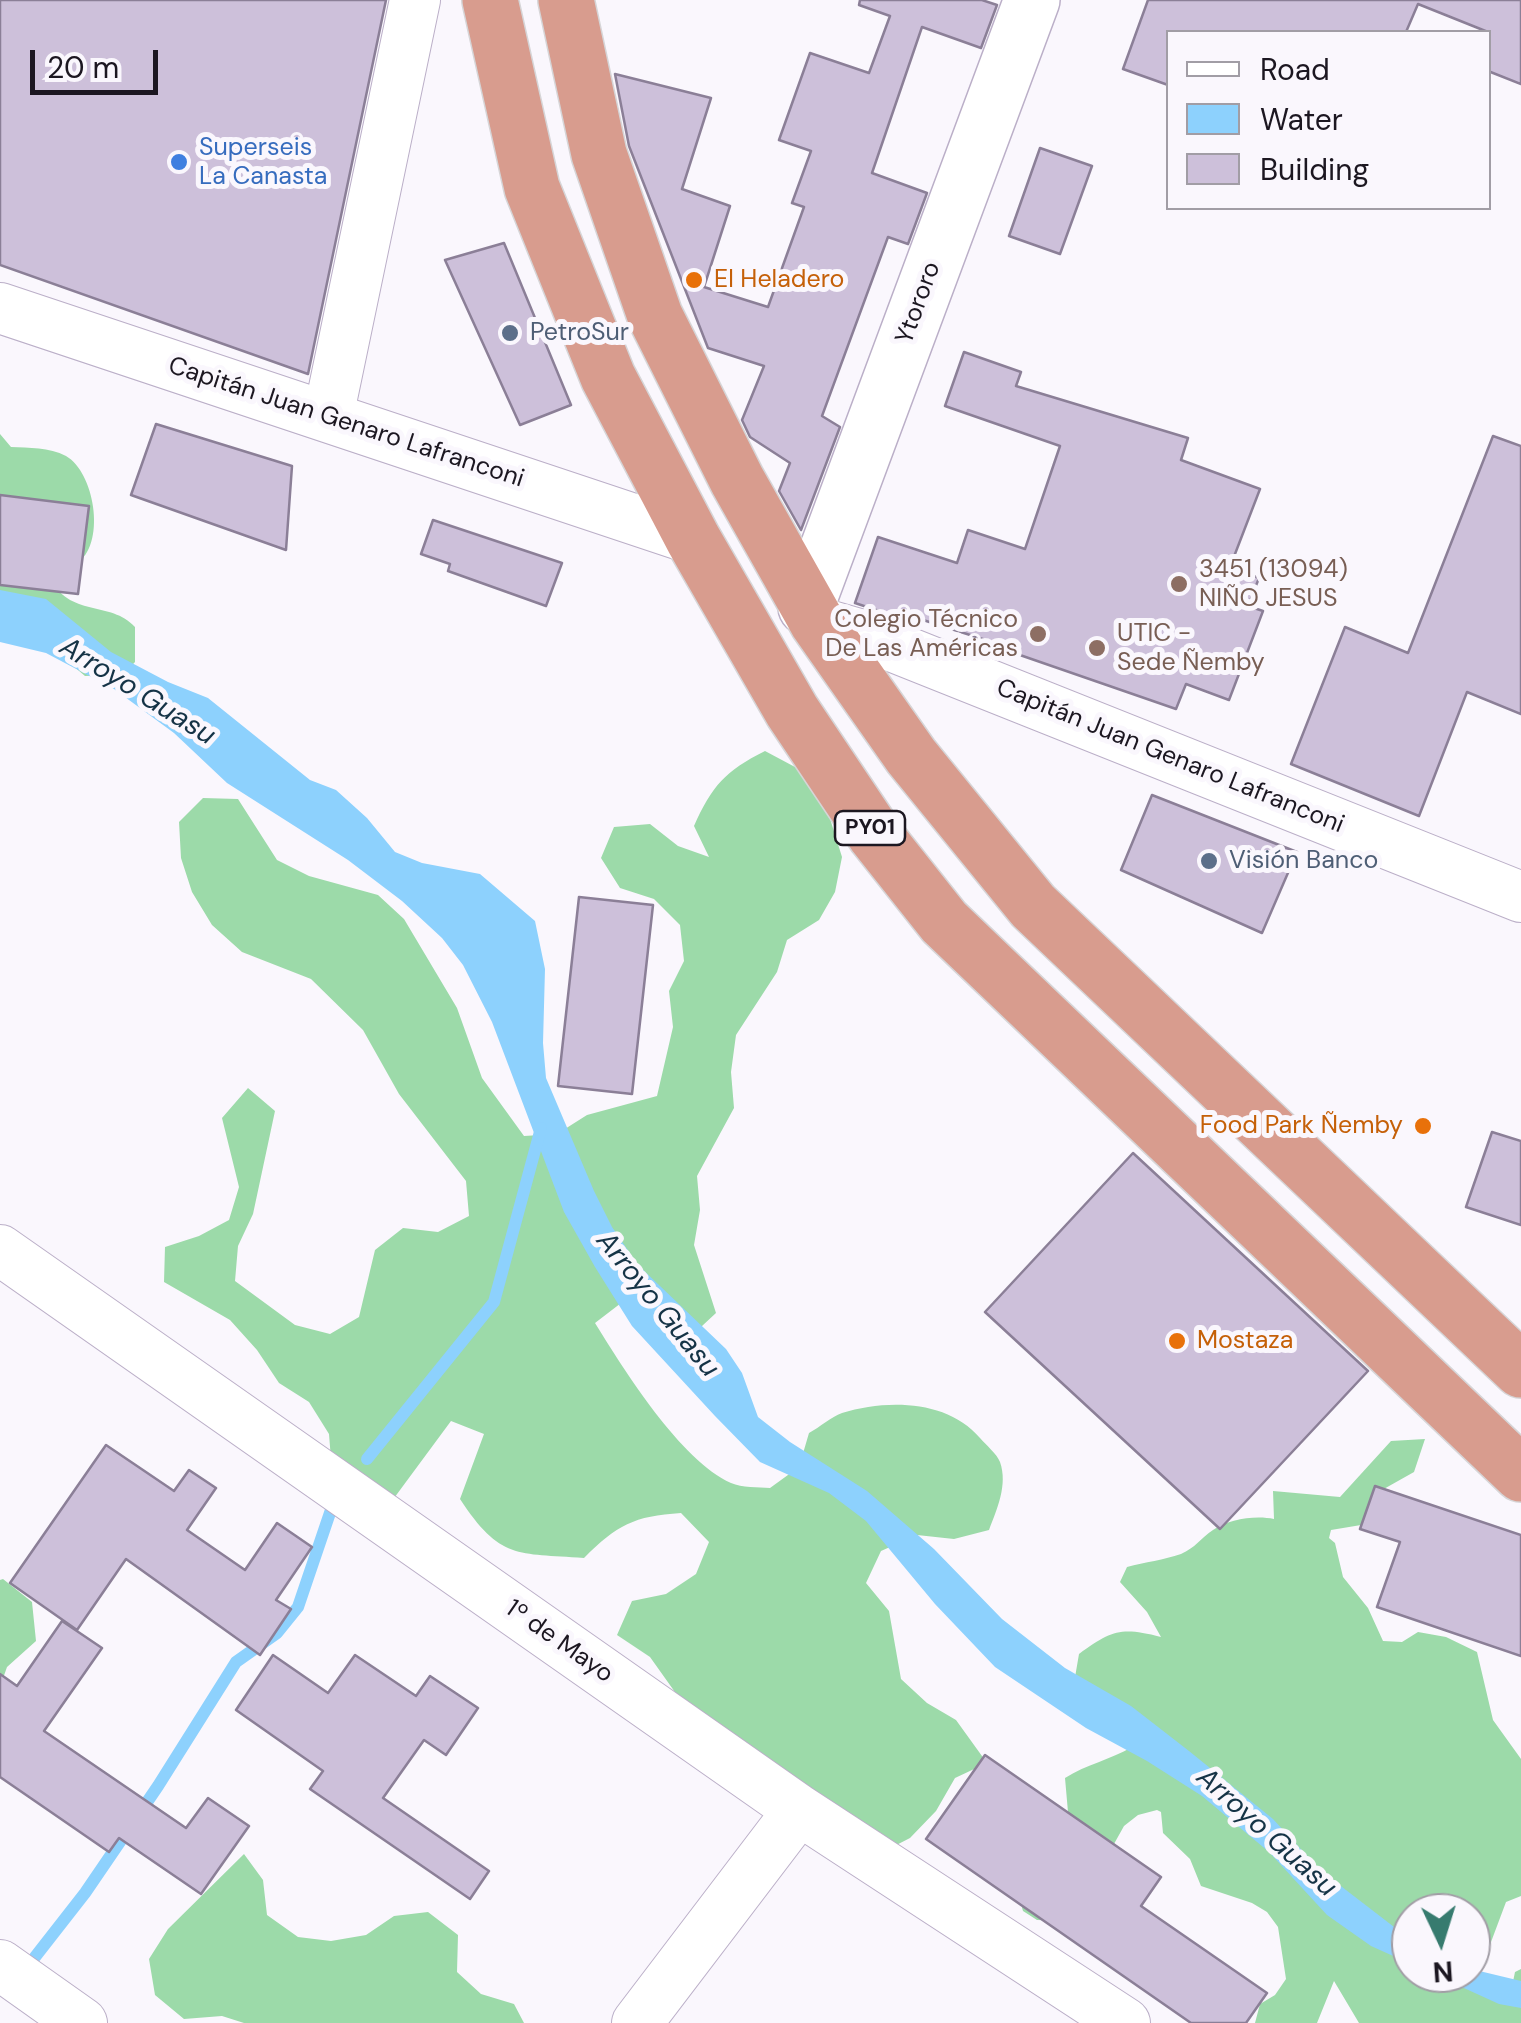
<!DOCTYPE html>
<html>
<head>
<meta charset="utf-8">
<style>
  body { margin:0 }
  #map { position:relative; width:1521px; height:2023px; overflow:hidden; background:#faf7fd; font-family:"DM Sans",sans-serif }
  canvas { display:block }
  .legend { position:absolute; left:1166px; top:30px; width:325px; height:180px; box-sizing:border-box; background:#faf7fd; border:2px solid #a19da5; margin:0; padding:12px 18px; list-style:none; font-size:30px; color:#1c1721 }
  .legend li { display:flex; align-items:center; gap:20px; height:50px }
  .legend b { width:50px; border:2px solid #a19da5 }
  .north { position:absolute; left:1391px; top:1893px; width:100px; height:100px; box-sizing:border-box; background:#faf7fd; border:2px solid #a19da5; border-radius:50%; rotate:176deg; font-size:28px; font-weight:700; line-height:40px; text-align:center; color:#1c1721 }
  .north::after { content:''; display:block; margin:auto; width:35px; height:45px; background:#377b6f; clip-path:polygon(50% 0,100% 100%,50% 72%,0 100%) }
  .scale { position:absolute; left:30px; top:50px; width:128px; height:45px; box-sizing:border-box; border:5px solid #1c1721; border-top:0; padding-left:12px; font-size:30px; line-height:35px; white-space:nowrap; color:#1c1721; -webkit-text-stroke:8px #faf7fd; paint-order:stroke }
</style>
</head>
<body>
<div id="map">
<canvas width="1521" height="2023"></canvas>
<ul class="legend">
<li><b style="height:12px;background:#fff"></b>Road</li>
<li><b style="height:28px;background:#8dd1fd"></b>Water</li>
<li><b style="height:28px;background:#cdc0da"></b>Building</li>
</ul>
<div class="north">N</div>
<div class="scale">20 m</div>
</div>
<script>
const ctx = document.querySelector('canvas').getContext('2d');
ctx.lineJoin = 'round';
function paint(path, color) { ctx.fillStyle = color; ctx.fill(path, 'evenodd'); }
function trace(path, color, width, dash) { ctx.strokeStyle = color; ctx.lineWidth = width; ctx.lineCap = dash ? 'butt' : 'round'; ctx.setLineDash(dash || []); ctx.stroke(path); }
function write(font, color, halo, rows, align = 'center') {
  ctx.font = font + ' "DM Sans",sans-serif'; ctx.lineWidth = 10; ctx.setLineDash([]); ctx.textBaseline = 'middle'; ctx.strokeStyle = halo; ctx.fillStyle = color; for (const [text, x, y, turn = 0] of rows) {
    ctx.save(); ctx.translate(x, y); ctx.rotate((+turn || 0) * Math.PI / 180); ctx.textAlign = isNaN(turn) ? turn : align; if (halo) ctx.strokeText(text, 0, 0); ctx.fillText(text, 0, 0); ctx.restore();
  }
}
paint(new Path2D(`
  M0,434L11,447C29,448 49,447 66,456C94,472 106,540 79,562C71,569 59,572 50,577C68,618 111,600 135,627V662L123,675L85,676L58,653L0,627Z
  M765,751L795,767L822,793L842,857L835,892L819,920L787,940L777,972L736,1035L731,1072L734,1108L697,1176L700,1210L694,1245L716,1313L688,1339L625,1300L595,1323C624,1370 681,1461 731,1483C742,1488 758,1487 770,1488L799,1467L809,1433C820,1427 831,1417 842,1413C887,1399 948,1400 980,1438C986,1445 997,1454 1000,1462C1008,1485 997,1509 989,1530L954,1539L917,1535L881,1551L866,1583L889,1611L901,1679L927,1703L956,1720L987,1763L955,1778L936,1811L910,1838L877,1855L692,1716L650,1657L617,1635L632,1601L666,1594L696,1574L709,1542L681,1513C634,1516 617,1525 584,1558C517,1553 500,1560 460,1499L484,1434L451,1421L386,1509L332,1472L329,1434L309,1402L279,1383L257,1350L230,1320L164,1282L165,1247L199,1236L229,1220L239,1187L222,1118L248,1088L275,1111L253,1214L238,1246L235,1281L295,1325L330,1334L359,1317L375,1250L403,1228L438,1232L469,1216L466,1181L399,1094L363,1030L311,979L242,952L212,925L192,892L181,858L179,822L203,798L238,799L277,860L309,876L378,895L404,919L457,1008L482,1078L524,1136L557,1134L587,1115L657,1096L673,1027L669,991L684,961L680,925L654,899L620,888L601,858L614,827L650,824L678,846L709,857L694,826C712,786 725,771 765,751Z
  M1425,1439L1414,1472L1382,1490L1367,1524L1331,1530L1329,1538L1335,1543L1343,1577L1368,1608L1383,1641L1402,1642L1418,1632L1446,1637L1477,1652L1493,1720L1521,1759V1896L1506,1902L1482,1966L1465,1985L1510,1996L1515,1972L1521,1969V2023H1359L1334,1981L1317,2023H1255L1260,2004L1275,1995L1286,1979L1278,1927L1267,1912L1252,1903L1201,1886L1190,1859L1163,1833L1161,1812L1157,1810L1138,1815L1124,1826L1071,1921L1037,1920L1023,1911L1018,1894L1084,1825L1068,1812L1065,1778C1087,1764 1110,1760 1132,1747L1073,1689L1079,1654C1112,1630 1121,1627 1161,1637L1147,1612L1120,1582L1127,1567C1145,1562 1164,1560 1181,1554C1195,1548 1201,1538 1213,1530C1228,1519 1256,1515 1274,1519L1273,1491L1340,1497L1391,1441ZM1411,1913H1471V1973H1411Z
  M3,1579L32,1602L36,1641L7,1667L0,1687V1580Z
  M244,1854L263,1880L267,1915L298,1937L331,1941L366,1935L394,1916L428,1912L458,1935L457,1972L481,1994L514,2004L524,2023H244L222,2016L184,2019L155,1995L149,1959L168,1929Z`), '#9cdaa9');
paint(new Path2D(`
  M0,590L46,599L111,652L168,682L208,698L310,780L336,790L367,818L395,852L422,863L480,874L535,921L545,969L543,1043L546,1078L594,1191L612,1227L638,1265L726,1349L742,1373L758,1417L790,1442L867,1491L934,1549L1002,1619L1065,1668L1131,1706L1189,1751L1273,1819L1320,1870L1411,1940V1964L1371,1946L1327,1915L1269,1852L1202,1796L1147,1761L1086,1728L995,1667L935,1604L866,1521L829,1493L760,1462L715,1416L632,1326L595,1267L564,1212L492,1022L463,965L442,938L402,901L348,860L227,783L174,733L114,689L46,653L0,642Z
  M1471,1969L1521,1981V2008L1499,2004L1431,1973H1471Z`), '#8dd1fd');
trace(new Path2D(`
  M367,1459L494,1302L541,1128
  M35,1957L85,1893L158,1786L236,1662L277,1633L298,1607L334,1501`), '#8dd1fd', 12);
const building = new Path2D(`
  M0,0H386L308,374L0,265Z
  M860,0H982L997,5L981,48L922,27L872,173L927,193L908,244L888,237L822,416L840,427L801,530L779,491L790,463L750,437L742,420L764,366L708,348L629,146L615,74L711,98L682,189L730,206L704,287L768,307L804,207L792,203L811,151L779,140L810,53L869,73L890,16L859,5Z
  M1148,0H1521V84L1488,71V32L1418,4L1406,32H1168V85L1123,69Z
  M1040,148L1092,166L1060,254L1009,236Z
  M504,243L571,405L520,425L445,260Z
  M964,352L1021,372L1016,386L1188,438L1181,460L1260,489L1230,567L1259,578L1248,606L1263,611L1229,700L1186,684L1176,709L991,645L992,642L898,612L897,617L855,603L878,537L957,563L968,530L1025,549L1060,446L945,406Z
  M156,424L292,466L286,550L131,495Z
  M1493,436L1521,446V714L1467,692L1419,816L1291,764L1345,627L1408,653Z
  M0,495L89,506L78,594L0,585Z
  M433,520L562,563L546,606L448,571L450,564L421,554Z
  M1152,795L1297,852L1262,933L1121,870Z
  M579,897L653,905L632,1094L558,1086Z
  M1492,1132L1521,1141V1225L1466,1207Z
  M1133,1153L1368,1371L1220,1529L985,1312Z
  M106,1445L174,1491L189,1470L216,1488L187,1530L245,1570L277,1523L312,1547L276,1600L291,1609L260,1655L126,1559L77,1630L10,1583Z
  M1375,1486L1521,1535V1656L1377,1607L1400,1542L1360,1529Z
  M62,1621L102,1648L44,1731L186,1828L208,1798L249,1826L201,1894L119,1838L109,1852L0,1777V1674L17,1686Z
  M273,1655L328,1693L355,1655L416,1696L430,1676L478,1708L446,1755L424,1740L383,1798L489,1871L470,1899L310,1789L323,1771L236,1710Z
  M985,1755L1161,1877L1141,1906L1267,1993L1246,2023H1191L926,1839Z`);
paint(building, '#cdc0da');
trace(building, '#8b7f97', 2.5);
const minor = new Path2D(`
  M0,308L693,539
  M328,417L415,0
  M817,622L869,637L1521,897
  M0,1250L799,1810L1125,2023
  M0,1965L82,2023
  M637,2023L799,1810`);
const tertiary = new Path2D(`
  M806,607L1032,0`);
const trunk = new Path2D(`
  M490,0L532,188L608,377L693,539L792,711L875,835L944,922L1521,1474
  M566,0L599,154L655,316L737,480L817,622L911,756L1033,906L1521,1370`);
trace(minor, '#bbafc8', 52);
trace(tertiary, '#bbafc8', 58);
trace(trunk, '#d6d5d7', 58);
trace(minor, '#fff', 50);
trace(tertiary, '#fff', 55);
trace(trunk, '#d89c8e', 55);
for (const [x, y, r, color] of [
  [179,162,10,"#3f7fe0"],
  [694,280,10,"#e8710a"],
  [510,333,10,"#5c6f8a"],
  [1179,584,10,"#8d6e63"],
  [1038,634,10,"#8d6e63"],
  [1097,648,10,"#8d6e63"],
  [1209,861,10,"#5c6f8a"],
  [1423,1126,10,"#e8710a"],
  [1177,1341,10,"#e8710a"]
]) { const dot = new Path2D(); dot.arc(x, y, r, 0, 2 * Math.PI); ctx.fillStyle = color; ctx.fill(dot); trace(dot, '#faf7fd', 4); }
for (const [x, y, w] of [
  [870,828,70]
]) { const box = new Path2D(); box.roundRect(x - w / 2, y - 17, w, 34, 8); ctx.fillStyle = '#faf7fd'; ctx.fill(box); trace(box, '#1c1721', 2.5); }
write('bold 22px', '#1c1721', null, [
  ["PY01",870,828]
]);
write('25px', '#366cbe', '#faf7fd', [
  ["Superseis",199,148],
  ["La Canasta",199,177]
], 'left');
write('25px', '#c56008', '#faf7fd', [
  ["El Heladero",714,280],
  ["Food Park Ñemby",1403,1126,"right"],
  ["Mostaza",1197,1341]
], 'left');
write('25px', '#1c1721', '#faf7fd', [
  ["Ytororo",919,303,-70],
  ["Capitán Juan Genaro Lafranconi",346,423,18],
  ["Capitán Juan Genaro Lafranconi",1170,757,22],
  ["1º de Mayo",559,1642,35]
]);
write('25px', '#4e5e75', '#faf7fd', [
  ["PetroSur",530,333],
  ["Visión Banco",1229,861]
], 'left');
write('25px', '#785e54', '#faf7fd', [
  ["3451 (13094)",1199,570],
  ["NIÑO JESUS",1199,599],
  ["Colegio Técnico",1018,620,"right"],
  ["De Las Américas",1018,649,"right"],
  ["UTIC -",1117,634],
  ["Sede Ñemby",1117,663]
], 'left');
write('italic 28px', '#153346', '#faf7fd', [
  ["Arroyo Guasu",137,692,32],
  ["Arroyo Guasu",657,1305,51],
  ["Arroyo Guasu",1266,1833,42]
]);
</script>
</body>
</html>
